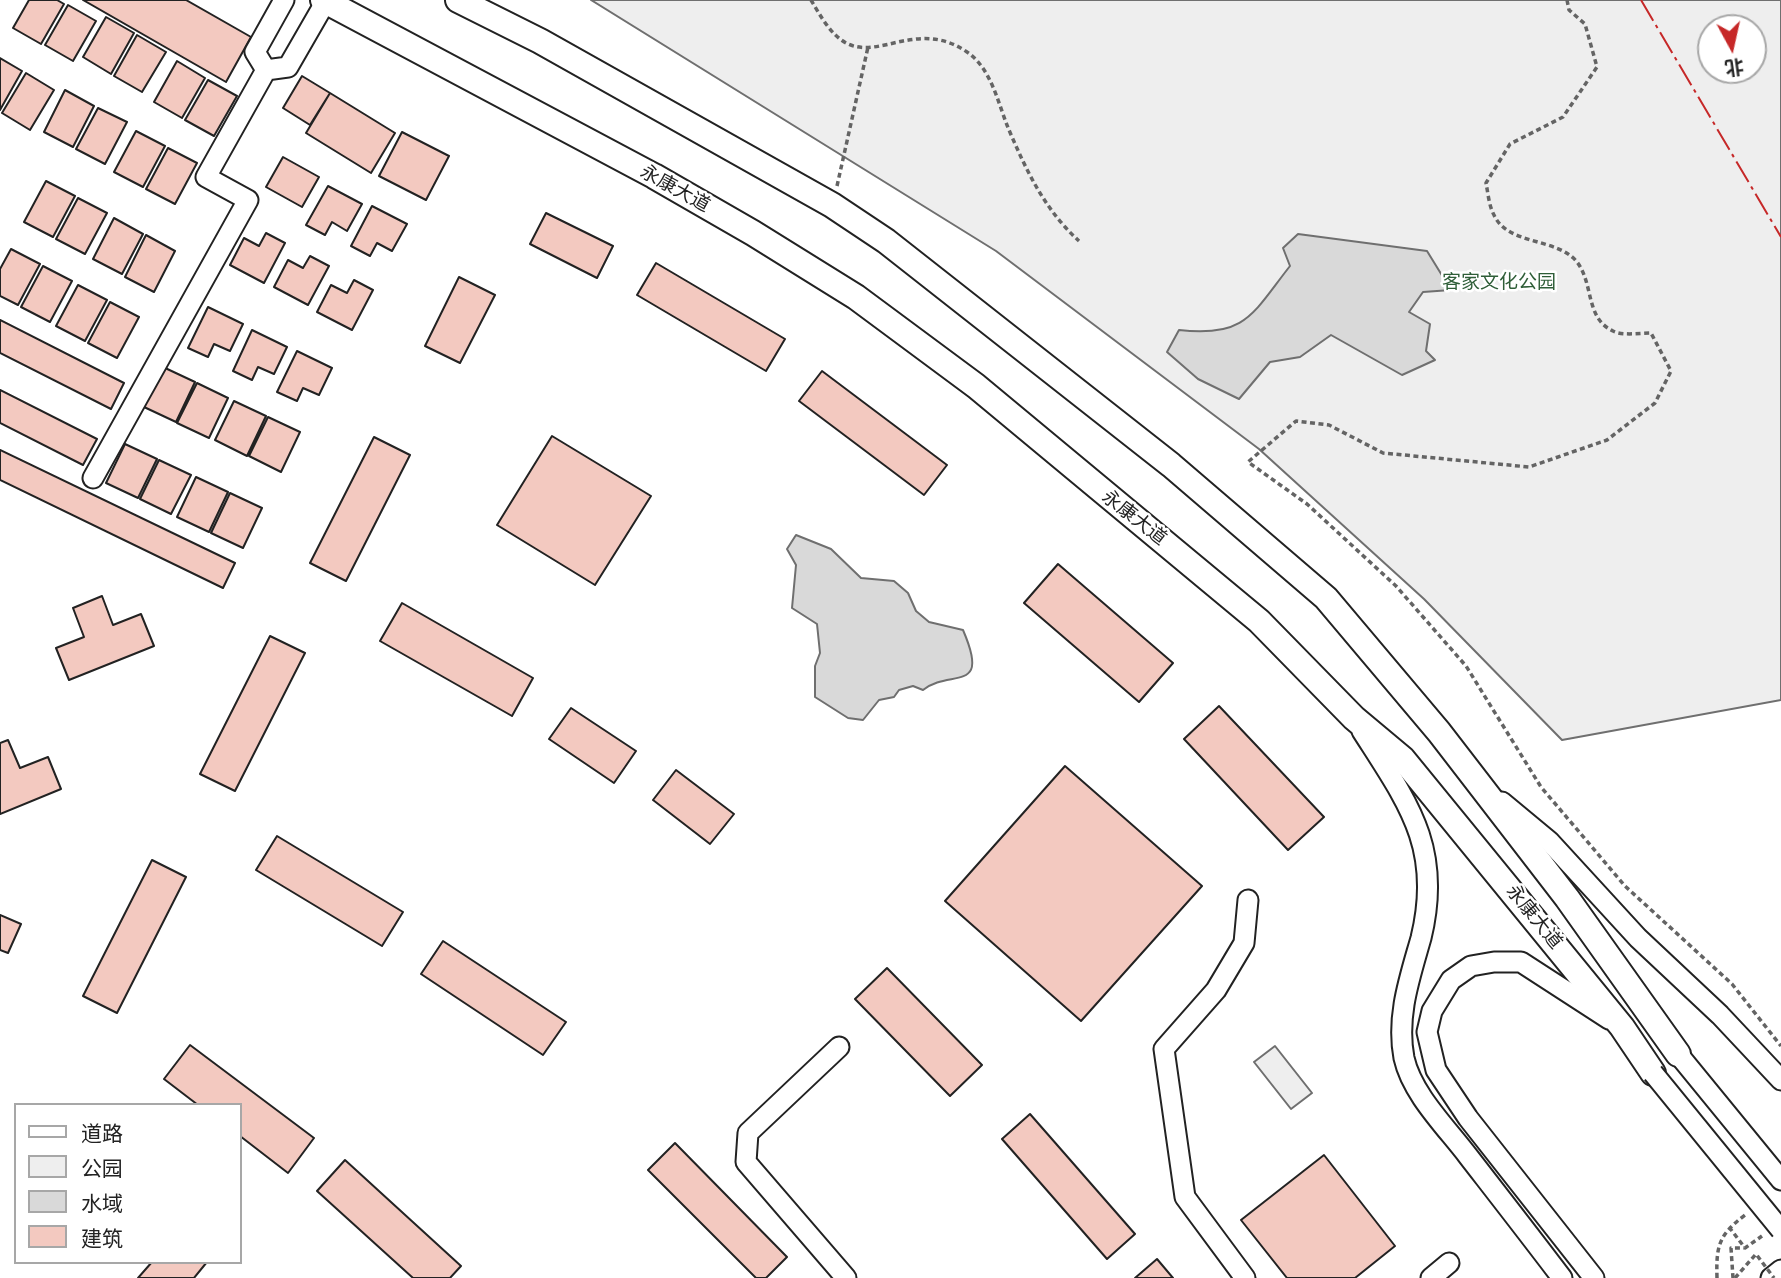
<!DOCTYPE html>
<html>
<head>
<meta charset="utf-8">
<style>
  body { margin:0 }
  #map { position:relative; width:1781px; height:1278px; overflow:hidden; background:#fff; font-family:"PT Sans Narrow","Noto Sans SC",sans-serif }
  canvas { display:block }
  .legend { position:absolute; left:14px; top:1103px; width:228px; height:161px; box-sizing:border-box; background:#fff; border:2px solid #a7a7a7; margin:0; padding:9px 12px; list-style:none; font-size:21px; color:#222 }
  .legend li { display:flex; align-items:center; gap:14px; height:35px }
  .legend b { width:35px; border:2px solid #a7a7a7 }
  .north { position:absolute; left:1697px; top:14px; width:70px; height:70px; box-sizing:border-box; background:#fff; border:2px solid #a7a7a7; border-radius:50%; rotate:172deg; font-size:19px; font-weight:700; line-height:28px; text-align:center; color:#222 }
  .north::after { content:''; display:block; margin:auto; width:24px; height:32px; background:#c62828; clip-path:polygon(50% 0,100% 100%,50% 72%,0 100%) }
</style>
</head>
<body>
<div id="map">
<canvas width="1781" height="1278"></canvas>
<ul class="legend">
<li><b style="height:9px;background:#fff"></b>道路</li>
<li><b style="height:19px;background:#eee"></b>公园</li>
<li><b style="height:19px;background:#d9d9d9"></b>水域</li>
<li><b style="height:19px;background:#f3c9c0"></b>建筑</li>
</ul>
<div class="north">北</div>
</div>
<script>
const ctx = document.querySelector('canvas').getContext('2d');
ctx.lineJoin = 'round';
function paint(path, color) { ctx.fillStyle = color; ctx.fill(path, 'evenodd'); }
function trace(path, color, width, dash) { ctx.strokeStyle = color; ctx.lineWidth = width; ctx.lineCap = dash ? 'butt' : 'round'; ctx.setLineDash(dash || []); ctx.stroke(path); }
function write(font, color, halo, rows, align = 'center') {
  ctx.font = font + ' "PT Sans Narrow","Noto Sans SC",sans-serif'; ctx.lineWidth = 5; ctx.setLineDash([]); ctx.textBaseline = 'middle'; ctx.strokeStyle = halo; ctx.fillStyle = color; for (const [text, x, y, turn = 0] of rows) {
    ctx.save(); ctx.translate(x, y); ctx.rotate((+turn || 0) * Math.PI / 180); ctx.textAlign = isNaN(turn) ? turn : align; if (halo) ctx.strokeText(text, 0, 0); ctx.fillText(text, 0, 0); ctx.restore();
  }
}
const green = new Path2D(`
  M591,0H1781V700L1562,740L1424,599L1259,449L996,251ZM1711,28H1753V70H1711Z
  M1275,1046L1312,1093L1291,1109L1254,1062Z`);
paint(green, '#eee');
trace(green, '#6f6f6f', 2);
const water = new Path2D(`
  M1298,234L1427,251L1451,290L1423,292L1409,312L1430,324L1426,351L1435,360L1402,375L1331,335L1300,357L1270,362L1239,399L1198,379L1167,352L1179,330C1246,338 1253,313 1290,266L1283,248Z
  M796,535L831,549L861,578L894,581L908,593L916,611L929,622L963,630C991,695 950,668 923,690L913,686L899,690L894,697L879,700L863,720L848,718L815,697V666L820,653L817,624L792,608L796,565L787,549Z`);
paint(water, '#d9d9d9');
trace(water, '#6f6f6f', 2);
const building = new Path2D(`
  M29,0H57L64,4L41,44L13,28Z
  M83,0H186L251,37L226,82Z
  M68,5L96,21L73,61L45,45Z
  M106,17L134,33L111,74L83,57Z
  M137,35L166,52L142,92L114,76Z
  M0,58L22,71L0,110Z
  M177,61L205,78L182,118L154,102Z
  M26,73L54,90L30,130L2,113Z
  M302,76L330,93L310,125L283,108Z
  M208,80L237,96L214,136L185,120Z
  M65,90L94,106L73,147L44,132Z
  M330,93L395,133L371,173L306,133Z
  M98,108L127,122L105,164L76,149Z
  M136,131L165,146L143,187L114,172Z
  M402,132L449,156L426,200L379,176Z
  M168,148L197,163L175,204L146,189Z
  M283,157L319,177L302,207L266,187Z
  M46,181L75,196L53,237L24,222Z
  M328,186L362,204L347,231L332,222L325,235L306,225Z
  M78,198L107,213L85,254L56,239Z
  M372,206L407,224L392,251L377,243L370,256L351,246Z
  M546,213L613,246L597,278L530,244Z
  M114,218L143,234L122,274L93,259Z
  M266,233L285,243L264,283L230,265L244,238L259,246Z
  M146,235L175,251L154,292L125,277Z
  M11,249L40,264L18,305L0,296V269Z
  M310,256L329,266L308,305L274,287L288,260L303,268Z
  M656,263L785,339L766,371L637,295Z
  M43,266L72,281L50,322L21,307Z
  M459,277L495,295L460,363L425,346Z
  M354,280L373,290L352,330L317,312L331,285L347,293Z
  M78,285L107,300L85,341L56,326Z
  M110,302L139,317L117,358L88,343Z
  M208,307L243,324L230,351L214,344L208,357L188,348Z
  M0,320L124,383L111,409L0,353Z
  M252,330L287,347L274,374L258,367L252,380L233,371Z
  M297,351L332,368L319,395L303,388L297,401L277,392Z
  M163,367L195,382L176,422L144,407Z
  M822,371L947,465L924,495L799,401Z
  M197,383L228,398L209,438L177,423Z
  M0,390L97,439L83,465L0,423Z
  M234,401L266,416L247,456L215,440Z
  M268,417L300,432L281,472L249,456Z
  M552,436L651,496L595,585L497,525Z
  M374,437L410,455L346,581L310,563Z
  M125,444L157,459L138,498L106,483Z
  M0,450L235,563L223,588L0,480Z
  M159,460L191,475L171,514L140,499Z
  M196,477L228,492L209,532L177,517Z
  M230,493L262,508L243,548L211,533Z
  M1058,564L1173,663L1139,702L1024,603Z
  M102,596L113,625L141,614L154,646L69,680L56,648L84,637L73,608Z
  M402,603L533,678L512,716L380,641Z
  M270,636L305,653L235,791L200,774Z
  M1219,706L1324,817L1288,850L1184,739Z
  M571,708L636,751L614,783L549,739Z
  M8,740L20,768L48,757L61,789L0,814V743Z
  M1065,766L1202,886L1081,1021L945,901Z
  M676,770L734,814L710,844L653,800Z
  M277,836L403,912L382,946L256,870Z
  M152,860L186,877L117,1013L83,996Z
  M0,915L21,924L8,953L0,950Z
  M443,941L566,1022L543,1055L421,974Z
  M887,968L982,1065L950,1096L855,999Z
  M190,1045L314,1138L288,1173L240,1136V1105H198L164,1079Z
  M1030,1114L1135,1234L1107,1259L1002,1139Z
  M675,1143L787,1257L766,1278H756L648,1170Z
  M1324,1155L1395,1246L1355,1278H1287L1241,1220Z
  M345,1160L461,1266L450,1278H413L317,1191Z
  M1157,1259L1173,1278H1135Z
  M152,1262H207L194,1278H138Z`);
paint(building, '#f3c9c0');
trace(building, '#222', 2);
const minor = new Path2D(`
  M266,70L288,67L326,1
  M93,478L248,200L206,177L266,70L255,52L284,0
  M1362,731C1408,803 1443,848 1421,938C1410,977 1396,1016 1404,1058C1412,1094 1446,1127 1468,1156C1499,1196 1531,1237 1562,1278
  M1502,802L1549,841L1638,938L1720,1015L1781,1080
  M839,1047L748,1133L746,1162L846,1278
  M1678,1054L1781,1180
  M1245,1278L1185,1197L1164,1049L1216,990L1244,943L1248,900
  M1431,1278L1449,1263
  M1594,1278L1468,1118L1436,1070L1427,1032L1432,1011L1451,980L1471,966L1494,962H1521L1609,1019
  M1771,1278L1781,1270`);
const major = new Path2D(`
  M323,0L654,176L753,233L856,297L976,386L1259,621L1354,718L1403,759L1622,1027L1653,1073
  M458,0L540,41L832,205L886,241L1171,465L1326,598L1439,732L1567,898L1678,1054`);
trace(minor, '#222', 23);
trace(major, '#222', 28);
trace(new Path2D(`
  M811,0C820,15 831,36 848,44C881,59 919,19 967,52C992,69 998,104 1009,130C1027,172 1045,210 1079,241
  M1567,0L1569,10L1585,24L1597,67L1563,117L1510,144L1486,183C1488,193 1489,206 1494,215C1508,246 1557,237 1577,262C1594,284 1585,318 1613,331C1622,336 1640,333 1651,333L1671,371L1655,403L1607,440L1529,467L1383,453L1329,425L1296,421L1248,462L1307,504L1396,586L1466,666L1541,787L1625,886L1732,984L1781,1046
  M837,186L868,47
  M1729,1227L1745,1248L1762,1236
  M1717,1278C1716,1245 1719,1235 1745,1215
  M1733,1278L1731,1248H1744`), '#646464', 3.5, [5, 3.5]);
trace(minor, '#fff', 19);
trace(major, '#fff', 24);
const minorBridge = new Path2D(`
  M1653,1073L1781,1230`);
trace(minorBridge, '#222', 23, []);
trace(new Path2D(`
  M1735,1278L1756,1254L1774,1278`), '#646464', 3.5, [5, 3.5]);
trace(minorBridge, '#fff', 19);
trace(new Path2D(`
  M1641,0L1781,237`), '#c62828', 2, [24, 5, 3.5, 5]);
write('19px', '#222', '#fff', [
  ["永康大道",675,189,29],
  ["永康大道",1134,518,38],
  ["永康大道",1534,917,51]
]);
write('19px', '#2f5e38', '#fff', [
  ["客家文化公园",1499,283]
]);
</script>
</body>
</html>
